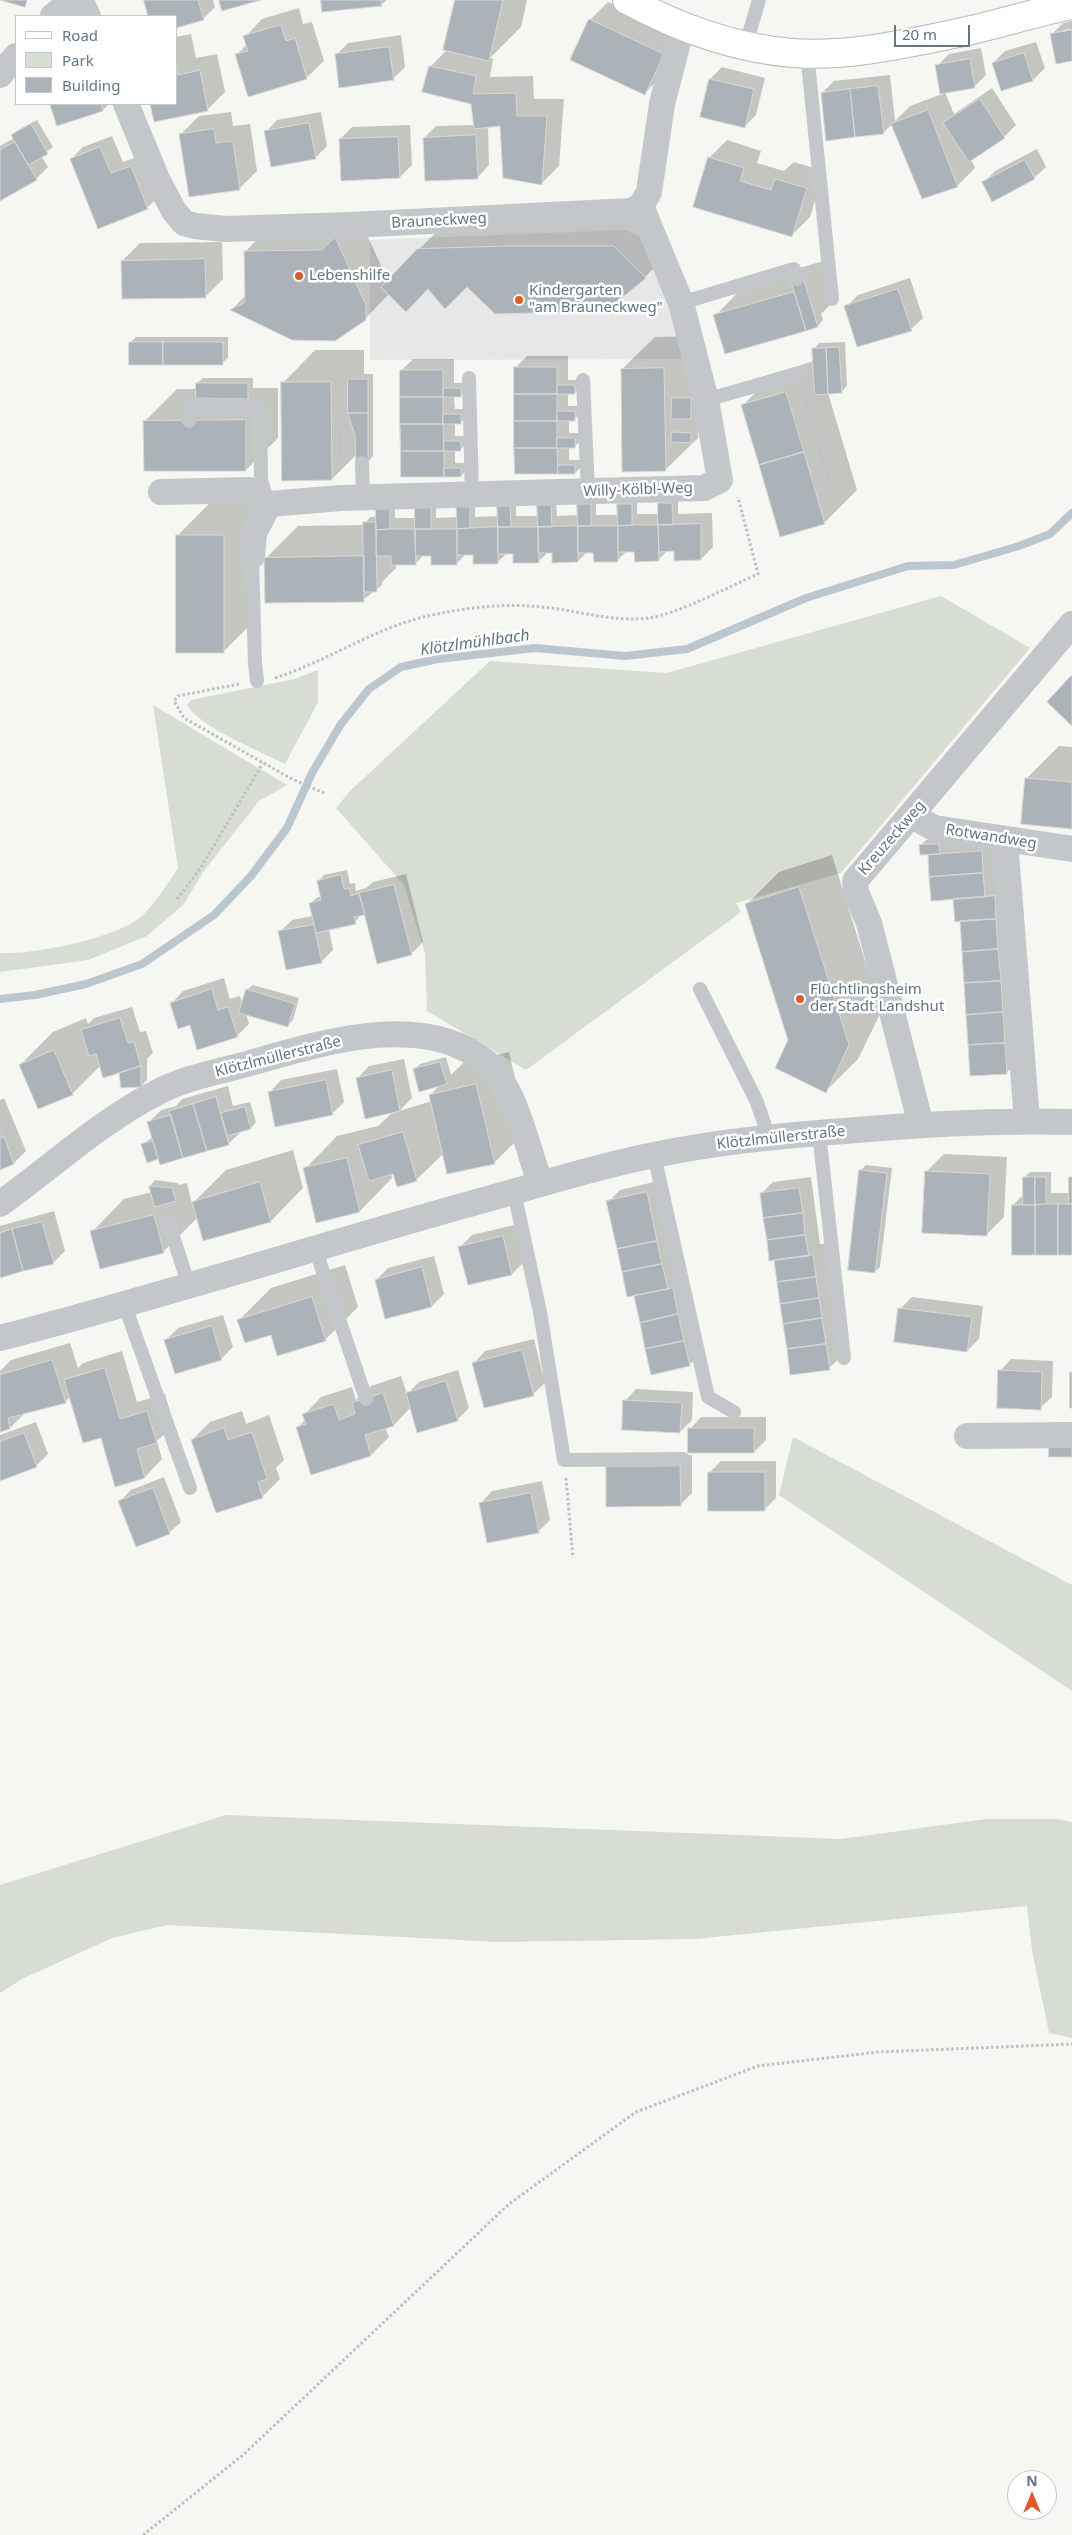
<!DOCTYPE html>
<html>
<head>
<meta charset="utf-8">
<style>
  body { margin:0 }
  #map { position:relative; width:1072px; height:2535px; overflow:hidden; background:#f6f6f2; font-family:"Noto Sans",sans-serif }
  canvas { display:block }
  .legend { position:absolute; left:15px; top:15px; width:162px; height:90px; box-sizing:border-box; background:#fff; border:1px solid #c1c8ce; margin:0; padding:6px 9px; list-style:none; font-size:15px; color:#647584 }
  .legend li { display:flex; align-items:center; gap:10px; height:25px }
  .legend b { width:25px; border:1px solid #c1c8ce }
  .north { position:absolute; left:1007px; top:2470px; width:50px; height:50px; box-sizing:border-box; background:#fff; border:1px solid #c1c8ce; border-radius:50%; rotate:0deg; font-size:14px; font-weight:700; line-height:20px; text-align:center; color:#647584 }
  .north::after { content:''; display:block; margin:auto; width:18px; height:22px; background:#e65622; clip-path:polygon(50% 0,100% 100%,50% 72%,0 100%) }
  .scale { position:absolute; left:894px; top:25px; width:76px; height:22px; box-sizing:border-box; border:2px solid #647584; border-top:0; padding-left:6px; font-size:15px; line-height:18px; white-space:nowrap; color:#647584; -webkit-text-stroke:4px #fff; paint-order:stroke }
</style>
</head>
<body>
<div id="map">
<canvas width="1072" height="2535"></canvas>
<ul class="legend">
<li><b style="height:6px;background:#fff"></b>Road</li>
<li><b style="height:14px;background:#d7ddd3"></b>Park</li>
<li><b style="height:14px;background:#abb3b9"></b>Building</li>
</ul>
<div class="north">N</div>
<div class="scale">20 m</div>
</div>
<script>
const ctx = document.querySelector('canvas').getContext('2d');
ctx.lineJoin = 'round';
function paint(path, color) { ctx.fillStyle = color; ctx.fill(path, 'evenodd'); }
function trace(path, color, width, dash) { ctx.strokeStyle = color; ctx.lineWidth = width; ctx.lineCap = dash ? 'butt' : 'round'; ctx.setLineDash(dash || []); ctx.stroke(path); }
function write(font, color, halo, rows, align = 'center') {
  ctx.font = font + ' "Noto Sans",sans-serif'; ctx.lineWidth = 5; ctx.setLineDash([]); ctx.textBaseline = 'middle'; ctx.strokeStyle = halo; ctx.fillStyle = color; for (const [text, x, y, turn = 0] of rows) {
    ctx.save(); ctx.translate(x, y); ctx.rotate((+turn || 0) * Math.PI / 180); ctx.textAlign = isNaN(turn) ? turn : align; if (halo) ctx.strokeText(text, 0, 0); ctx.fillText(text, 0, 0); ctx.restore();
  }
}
paint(new Path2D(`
  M626,230L648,241L687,359L370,360V240Z`), '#e6e7e6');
paint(new Path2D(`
  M941,596L1030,648L841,873L736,903L741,912L526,1070L427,1011L425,953L404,885L336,808L350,791L490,661L667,673Z
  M318,670V702L285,764C262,752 199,727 187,705L191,700L294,679Z
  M153,705L287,785L259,801L204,871L183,905L147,936L88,960L0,972V953C33,955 119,938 143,915C157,901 167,884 178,868Z
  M793,1437L1072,1585V1691L779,1495Z
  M226,1815L841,1839L986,1819H1056L1072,1822V2038L1049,2033L1032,1950L1027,1906L695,1939L499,1942L167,1925L112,1938L22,1979L0,1993V1885Z`), '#d7ddd3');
paint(new Path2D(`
  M145,0H213L215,7L203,19L150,16Z
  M322,0H387L381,5Z
  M456,0H527L521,27L490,58L493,59L490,77L533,76L534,99H564L559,166L542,183L501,125L488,126L489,165L478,177L424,138L436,126L475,125L472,103L430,67L447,50Z
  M608,2L681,36L662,76L644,94L571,60L590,20Z
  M299,8L303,24L312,22L324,61L306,78L237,55L247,44L245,37L262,19Z
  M1072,21V29L1063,30V33L1072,31V60L1051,35L1063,23Z
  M191,34L196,58L217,54L225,92L208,109L155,120L152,104H176V37Z
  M401,35L405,67L393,79L336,55L348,43Z
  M1036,42L1045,68L1033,80L1001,89L993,63L1005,51Z
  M981,48L986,75L974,87L945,92L954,114L992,88L1016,125L1004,137L971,159L975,168L957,186L892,124L883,133L822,93L834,81L890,75L895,121L910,106L942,94L937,66L949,54Z
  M722,67L765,78L756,115L744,127L701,116L710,79Z
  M51,104H109L103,110L58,124Z
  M231,112L233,126L250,124L257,171L239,189L181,134L199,116Z
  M321,112L327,146L315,158L266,132L277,120Z
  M37,120L53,147L41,156L48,167L36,179L0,199V146L14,138L13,136L18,130Z
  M410,125L412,165L400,177L340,139L352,127Z
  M112,136L123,162L143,155L159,196L147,208L71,159L83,147Z
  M727,140L761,151L757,163L784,171L794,162L824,171L810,217L792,235L709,158Z
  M1037,149L1046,167L1034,178L983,183L995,171Z
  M358,215L388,281L442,226L637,223L668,254L645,277L605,310L467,285L388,292V295L365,319L232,309L246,295L245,252L268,228Z
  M222,242L223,279L205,297L122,261L140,243Z
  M827,260L838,297L821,314L823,320L818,326L725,353L715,316L747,283Z
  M910,278L923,318L911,329L846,307L858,295Z
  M696,336L698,438L665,470L622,369L655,337Z
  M136,337H228V358L222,363L130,343Z
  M845,342L847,386L841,392L828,393L857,490L824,523L743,405L775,373L814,361V349L819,343Z
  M315,350H364V374H373V456L368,462L357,454L332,479L283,383Z
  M527,356H568V380H580V387L574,393H568V406H580V414L574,419H569V433H580V441L575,446H569V460H580L581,467L575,473H516L515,368Z
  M413,359H454V383H466V390L460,396H454L455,409H466V417L461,422L455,423V436H466V444L461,449H455V463H467V470L461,476H444L401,371Z
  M203,378H253V388H278V438L246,470L145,421L177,389H197V383Z
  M637,498V514H659V504L665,498H678V514L712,513L713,547L701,559L675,550H668L658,560L636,551H627L618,560L594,551L587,552L578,561L548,552L538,562L514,553H507L498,562L474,554H466L457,563L432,554H425L415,564H396V568L382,582V585L363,600L266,558L298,526L364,525L370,517H377L395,503V518H417L436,502V518L458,517L475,501V517L499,516L516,501V516H539L556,500L557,516L579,515L596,499V515H619V504L624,499Z
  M210,503H256V619L223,652L177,536Z
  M1059,746L1072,747V827L1026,779Z
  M945,839L993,840L1018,1061L1006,1073L954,898L932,899L929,853L920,846L926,840Z
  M832,855L881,1012L858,1059L826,1091L789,1040L747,904L779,872Z
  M347,870L350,884L355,883L356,891L366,888L373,882L406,874L423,942L411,954L366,913L360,915L355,923L329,929L333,950L321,962L280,932L292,920L313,916L311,903L316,898L322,896L318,881L324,875Z
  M224,978L230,999L240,996L243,1005L247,990L253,985L299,998L293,1020L287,1026L246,1014L249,1024L237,1036L190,1024L172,1003L183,991Z
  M132,1007L140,1032L146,1031L153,1053L147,1059V1080L141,1086L122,1087L120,1071L100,1066L72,1094L20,1065L53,1032L86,1018L88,1024L94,1018Z
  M509,1052L527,1130L494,1163L444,1153L416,1180L391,1173L392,1178L360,1211L305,1169L337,1136L378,1126L393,1112L358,1078L369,1066L404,1059L412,1098L399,1111L432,1101L430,1095L441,1084L414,1070L420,1064L446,1057L451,1075L463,1063Z
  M337,1069L344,1102L332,1114L270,1092L281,1080Z
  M228,1086L233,1106L250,1102L256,1122L251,1128L241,1132L229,1143L160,1163L159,1158L148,1161L143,1144L153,1137L149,1122L161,1110L176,1106L182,1099Z
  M4,1098L26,1151L14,1163L0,1168V1100Z
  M293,1150L303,1188L271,1221L204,1239L198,1217L163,1252L92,1232L124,1199L152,1192L150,1186L155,1180L178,1183V1185L187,1183L192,1204L226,1170Z
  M944,1154L1007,1157L1004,1217L986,1235L926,1172Z
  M866,1165L892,1168L880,1267L874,1272L861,1170Z
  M1030,1172H1051V1193H1070L1072,1176V1253L1013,1205L1024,1194V1178Z
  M811,1177L820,1244H825L841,1357L829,1368L775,1259L761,1194L773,1182Z
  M658,1181L701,1353L689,1365L652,1373L635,1295L608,1202L620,1190Z
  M54,1211L65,1251L53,1263L0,1276V1226Z
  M514,1225L524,1262L512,1274L469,1284L460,1247L472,1235Z
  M434,1256L444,1294L432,1306L386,1318L376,1280L388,1268Z
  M345,1265L358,1307L325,1340L272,1333L239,1320L271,1288Z
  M912,1297L983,1306L979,1339L967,1351L900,1309Z
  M223,1315L233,1347L221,1359L166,1340L178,1328Z
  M534,1339L545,1383L533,1394L474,1363L485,1351Z
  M70,1343L78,1368L83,1363L122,1351L137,1402L165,1394L174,1425L157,1441L162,1459L145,1477L116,1485L102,1436L70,1397L65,1402L26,1412L10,1428L0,1431V1371L11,1360Z
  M1011,1359L1053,1361L1052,1397L1040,1408L1000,1371Z
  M458,1370L469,1408L457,1420L411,1407L394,1425L385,1427L389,1437L371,1455L312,1474L297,1428L305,1420L304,1415L321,1397L352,1387L356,1400L371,1386L401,1376L407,1394L419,1382Z
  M636,1389L693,1392L692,1420L680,1432L625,1401Z
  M242,1411L246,1424L269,1415L284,1460L276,1468L280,1479L262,1497L192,1440L210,1422Z
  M701,1417H766V1440L754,1452L690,1429Z
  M36,1422L48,1454L36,1466L0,1479V1435Z
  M692,1455V1493L680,1505L607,1467L619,1456Z
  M721,1461H776V1498L764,1510L709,1473Z
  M164,1477L181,1522L169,1533L120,1501L131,1490Z
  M542,1481L550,1520L538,1532L481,1503L492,1491Z`), '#0003');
trace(new Path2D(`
  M0,999L35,995L86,984L142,964L214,915L251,876L287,828L312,773L341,724L369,689L401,667L438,659L535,648L625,656L687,649L806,598L908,566L954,565L1019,546L1050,534L1072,513`), '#bcc7cd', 8);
const building = new Path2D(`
  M0,0H27L25,7Z
  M144,0H198L204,20L176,28V16H148Z
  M219,0H261L222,11Z
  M321,0H381L382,6L322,12Z
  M455,0H503L489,61L443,50Z
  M589,19L664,54L645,95L570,60Z
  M281,25L286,41L295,38L307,79L248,97L235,54L248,51L243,36Z
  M1072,30V61L1056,64L1050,34Z
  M389,47L394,80L339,88L335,54Z
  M1024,53L1033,81L1001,91L992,63Z
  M970,59L975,88L940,94L935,65Z
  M176,66L178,75L200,70L208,111L154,122L150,104H176Z
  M429,66L476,76L473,94L516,93L517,116H547L542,185L503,178L500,126L474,129L471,104L422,92Z
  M709,79L754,89L745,128L700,117Z
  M878,86L884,134L855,137L850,89Z
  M850,89L855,137L826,141L821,93Z
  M980,99L1005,138L969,162L943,123Z
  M50,104H101L103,111L57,126Z
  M928,110L958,187L922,199L891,124Z
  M309,123L316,159L271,167L264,131Z
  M31,124L48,154L28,165L11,135Z
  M214,129L216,143L233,141L240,190L189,197L179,134Z
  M476,135L478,179L425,181L423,138Z
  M398,137L400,178L341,181L339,139Z
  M15,142L37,180L0,201V150Z
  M100,147L111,173L131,166L148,209L98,229L70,159Z
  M708,157L744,168L740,181L771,190L775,179L807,188L792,237L693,207Z
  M1025,160L1035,179L992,202L982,182Z
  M335,237L366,305V320L335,341L292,340L230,310L245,302L244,251L322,250Z
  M507,246H614L646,278L606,311L495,314L467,287L445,309L428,289L406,312L381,287L417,249Z
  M205,259L206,298L122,299L121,261Z
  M803,278L818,327L806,331L791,281Z
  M898,289L912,331L857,347L844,306Z
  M794,292L806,331L725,354L713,315Z
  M129,342H163V365H129Z
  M163,342H223V365H163Z
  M839,347L842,393L828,394L826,348Z
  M812,348H826L828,394L815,395Z
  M514,367H557V394H514Z
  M664,368L666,471L622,472L621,369Z
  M400,370H443V397H400Z
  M348,379H368V413H348Z
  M281,382H331L332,480L282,481Z
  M196,383H248V399L196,398Z
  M557,385H575V394H557Z
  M443,388H461V397H443Z
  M786,392L804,452L759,465L741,405Z
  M514,394H557V421H514Z
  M400,397H443V424H400Z
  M672,398H691V419H671Z
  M557,411H575V421H557Z
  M348,413H368V463L356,464L355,435Z
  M443,414H461V424H443Z
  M246,420V471H144L143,421Z
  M514,421H557V448H514Z
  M400,424H443L444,451H401Z
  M672,432L691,433V443L671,442Z
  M557,438H575V448H557Z
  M444,441H461V451H444Z
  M514,448H557L558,474H515Z
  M401,451H444V477H401Z
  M804,452L825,524L780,537L759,465Z
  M558,465H575V474H558Z
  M444,468H461V477H444Z
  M658,503H672L673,525H658Z
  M577,504H591V526H578Z
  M617,504H632V525L618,526Z
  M537,505H551L552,527H538Z
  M470,506V528L457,529L456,507Z
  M497,506H510L511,527H498Z
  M415,507H431V529H415Z
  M376,508H390V529L376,530Z
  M363,522H376L377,592H364Z
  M701,524V560L674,561V551L659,552L658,525Z
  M632,525H658L659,561L635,562L634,552H618V526Z
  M578,526H618V562H594L593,553H578Z
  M578,526V562L552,563V553H538V527Z
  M498,527H538L539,563H513V554H498Z
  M498,527V564H473V555H457V529Z
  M390,529H415L416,565H391V556H376V530Z
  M415,529H457V565H431V556H416Z
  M176,535H224V653H176Z
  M364,556V602L265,603L264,558Z
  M1072,675V726L1047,702Z
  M1025,778L1072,782V829L1021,824Z
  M939,844L940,854L920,855L919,845Z
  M982,851L983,873L929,877L928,855Z
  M983,873L985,897L931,901L929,877Z
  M341,875L344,889L349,888L351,896L359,893L365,915L354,917L356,924L316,933L309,903L321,900L317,881Z
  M394,885L412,955L377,964L359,893Z
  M799,887L849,1045L826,1093L775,1068L788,1040L745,904Z
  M995,896L996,919L955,922L953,899Z
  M996,919L998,949L962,952L960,921Z
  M314,925L322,963L286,970L278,931Z
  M998,949L1001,981L964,983L962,952Z
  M1001,981L1003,1012L966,1015L964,983Z
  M212,989L218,1010L228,1007L238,1037L197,1050L190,1025L178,1029L170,1003Z
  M246,989L295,1004L288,1027L239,1013Z
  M1003,1012L1005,1043L968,1045L966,1015Z
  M120,1018L128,1043L134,1042L141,1066L103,1078L96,1054L89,1056L81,1030Z
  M1005,1043L1007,1074L970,1076L968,1045Z
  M54,1050L73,1095L38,1109L19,1065Z
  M440,1062L447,1084L419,1092L413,1069Z
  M141,1066V1087L121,1088L119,1073Z
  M392,1070L400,1111L365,1119L356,1078Z
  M326,1080L333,1115L275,1127L268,1092Z
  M476,1084L495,1164L447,1174L429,1095Z
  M216,1097L229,1145L207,1151L193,1104Z
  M193,1104L207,1151L183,1158L169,1111Z
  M245,1107L251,1129L227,1136L221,1113Z
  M171,1115L183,1158L160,1165L147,1122Z
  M403,1132L417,1181L397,1187L393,1174L369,1181L358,1145Z
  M4,1137L14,1164L0,1170V1139Z
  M153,1141L158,1159L147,1163L141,1144Z
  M347,1158L360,1212L316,1223L303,1168Z
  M859,1170L887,1173L875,1273L848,1270Z
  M925,1171L990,1174L987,1236L922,1233Z
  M1023,1177H1035V1205H1023Z
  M1035,1177H1046V1204L1035,1205Z
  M1069,1177H1072V1204H1069Z
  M260,1182L271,1222L203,1241L192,1202Z
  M149,1186L172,1188L176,1201L155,1207Z
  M799,1188L803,1213L763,1218L760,1193Z
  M647,1192L657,1241L617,1249L606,1201Z
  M1046,1204H1058V1255H1035V1205Z
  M1058,1204H1072V1255H1058Z
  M1012,1205H1035V1255H1012Z
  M803,1213L805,1235L767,1240L763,1218Z
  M154,1215L164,1253L100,1269L90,1231Z
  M42,1222L54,1264L23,1271L12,1229Z
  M12,1229L23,1271L0,1278V1233Z
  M805,1235L809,1256L769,1261L767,1240Z
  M503,1236L512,1275L468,1285L458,1247Z
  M657,1241L662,1264L622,1272L617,1249Z
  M813,1255L816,1277L777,1282L774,1260Z
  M662,1264L668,1289L627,1297L622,1272Z
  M422,1267L432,1307L385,1319L375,1280Z
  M816,1277L819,1298L780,1304L777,1282Z
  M673,1288L678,1314L640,1323L634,1296Z
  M312,1297L326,1341L277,1356L271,1335L245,1343L237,1320Z
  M819,1298L822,1318L783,1324L780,1304Z
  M898,1308L972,1317L967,1352L894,1342Z
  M678,1314L684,1341L645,1349L640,1323Z
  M822,1318L826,1344L787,1349L783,1324Z
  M212,1326L222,1360L175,1374L164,1340Z
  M684,1341L690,1366L651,1375L645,1349Z
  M826,1344L830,1370L790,1375L787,1349Z
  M522,1350L534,1396L484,1408L472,1363Z
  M52,1360L66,1403L8,1418L10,1429L0,1432V1375Z
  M105,1368L120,1419L147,1411L157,1443L137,1449L145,1478L115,1487L101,1438L83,1443L64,1380Z
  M998,1370L1042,1372L1041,1410L997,1408Z
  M1070,1372H1072V1408H1070Z
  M446,1381L458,1421L417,1433L406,1393Z
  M383,1393L394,1426L365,1435L371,1456L311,1475L296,1427L306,1424L302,1414L334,1404L339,1420L355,1414L352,1403Z
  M623,1400L682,1403L680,1433L622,1430Z
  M224,1428L228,1440L252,1432L267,1479L258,1482L263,1498L216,1513L191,1440Z
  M688,1428H754V1453H688Z
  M24,1433L37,1467L0,1481V1442Z
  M1049,1445H1072V1457H1049Z
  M680,1466L681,1506L606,1507V1467Z
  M708,1472H765V1511H708Z
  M153,1488L170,1534L136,1547L118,1501Z
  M531,1493L539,1533L487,1543L479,1503Z`);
paint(building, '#abb3b9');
trace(building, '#d7d7d5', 1);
const secondary = new Path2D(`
  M627,0C677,27 734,48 792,53C847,57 905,44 958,33C996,25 1033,13 1072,5`);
trace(secondary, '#b5babf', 30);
trace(new Path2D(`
  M802,391L828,478L813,483
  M795,422L810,417
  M332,432H340L341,460
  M275,678C331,660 378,625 437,614C466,608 498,604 528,606C568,607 608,623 649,618C678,614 730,586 758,574L738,497
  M239,684L178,696L174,701L184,718L292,779L324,793
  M177,899L200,869L263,763
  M0,1114L18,1158
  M566,1478L573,1558
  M143,2535L243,2455L509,2204L636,2112L758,2066L878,2052L1072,2044`), '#bdbfc1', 3, [2.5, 2.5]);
trace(new Path2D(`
  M746,44L759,0
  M807,53L832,299
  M681,303L794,269L797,279
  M469,378L472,495
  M583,380L588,491
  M706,400L796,374
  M189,421V405L260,406L261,480L267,499
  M362,463L363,498
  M252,556L255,663L257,681
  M700,989L756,1100L769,1137
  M819,1133L844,1358
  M654,1155L708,1397L734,1412
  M514,1192L540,1312L564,1460L683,1459
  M168,1221L189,1286
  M315,1248L366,1399
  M125,1306L190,1488`), '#c3c7ca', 14);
trace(new Path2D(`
  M80,0L88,16
  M53,16L73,0
  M0,75L16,56
  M126,104L157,179L174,211L184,223L195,226L226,229L350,225L631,211L641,206L649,192L662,104L682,27
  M161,492L250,490L269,504L254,533L252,556
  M269,504L341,498L704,488L720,480L706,400L681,303L641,206
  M912,816L934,828L1072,849
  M1005,840L1027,1121
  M921,1125L869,923L856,892L855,881L1072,624
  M0,1204C53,1166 102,1120 160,1091C185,1078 217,1072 243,1065C315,1045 422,1008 487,1063C515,1087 528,1149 540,1183
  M0,1338C159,1297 315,1247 473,1203C533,1187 593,1167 654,1155C721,1141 789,1135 857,1130C928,1124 1000,1120 1072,1122
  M967,1436L1072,1435`), '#c3c7ca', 26);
trace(secondary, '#fff', 28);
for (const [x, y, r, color] of [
  [299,276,5,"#e65622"],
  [519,300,5,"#e65622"],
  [800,999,5,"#e65622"]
]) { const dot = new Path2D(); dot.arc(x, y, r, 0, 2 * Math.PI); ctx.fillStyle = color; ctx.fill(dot); trace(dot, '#fff', 2); }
write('15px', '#647584', '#fff', [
  ["Brauneckweg",439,221,-3],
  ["Willy-Kölbl-Weg",638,490,-2],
  ["Rotwandweg",991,837,9],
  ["Kreuzeckweg",892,838,-49],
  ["Klötzlmüllerstraße",278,1057,-14],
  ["Klötzlmüllerstraße",781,1138,-6]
]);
write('15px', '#647584', '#fff', [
  ["Lebenshilfe",309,276],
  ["Kindergarten",529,291],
  ["\"am Brauneckweg\"",529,308],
  ["Flüchtlingsheim",810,990],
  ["der Stadt Landshut",810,1007]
], 'left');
write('italic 16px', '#5f7781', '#fff', [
  ["Klötzlmühlbach",475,643,-8]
]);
</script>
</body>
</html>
